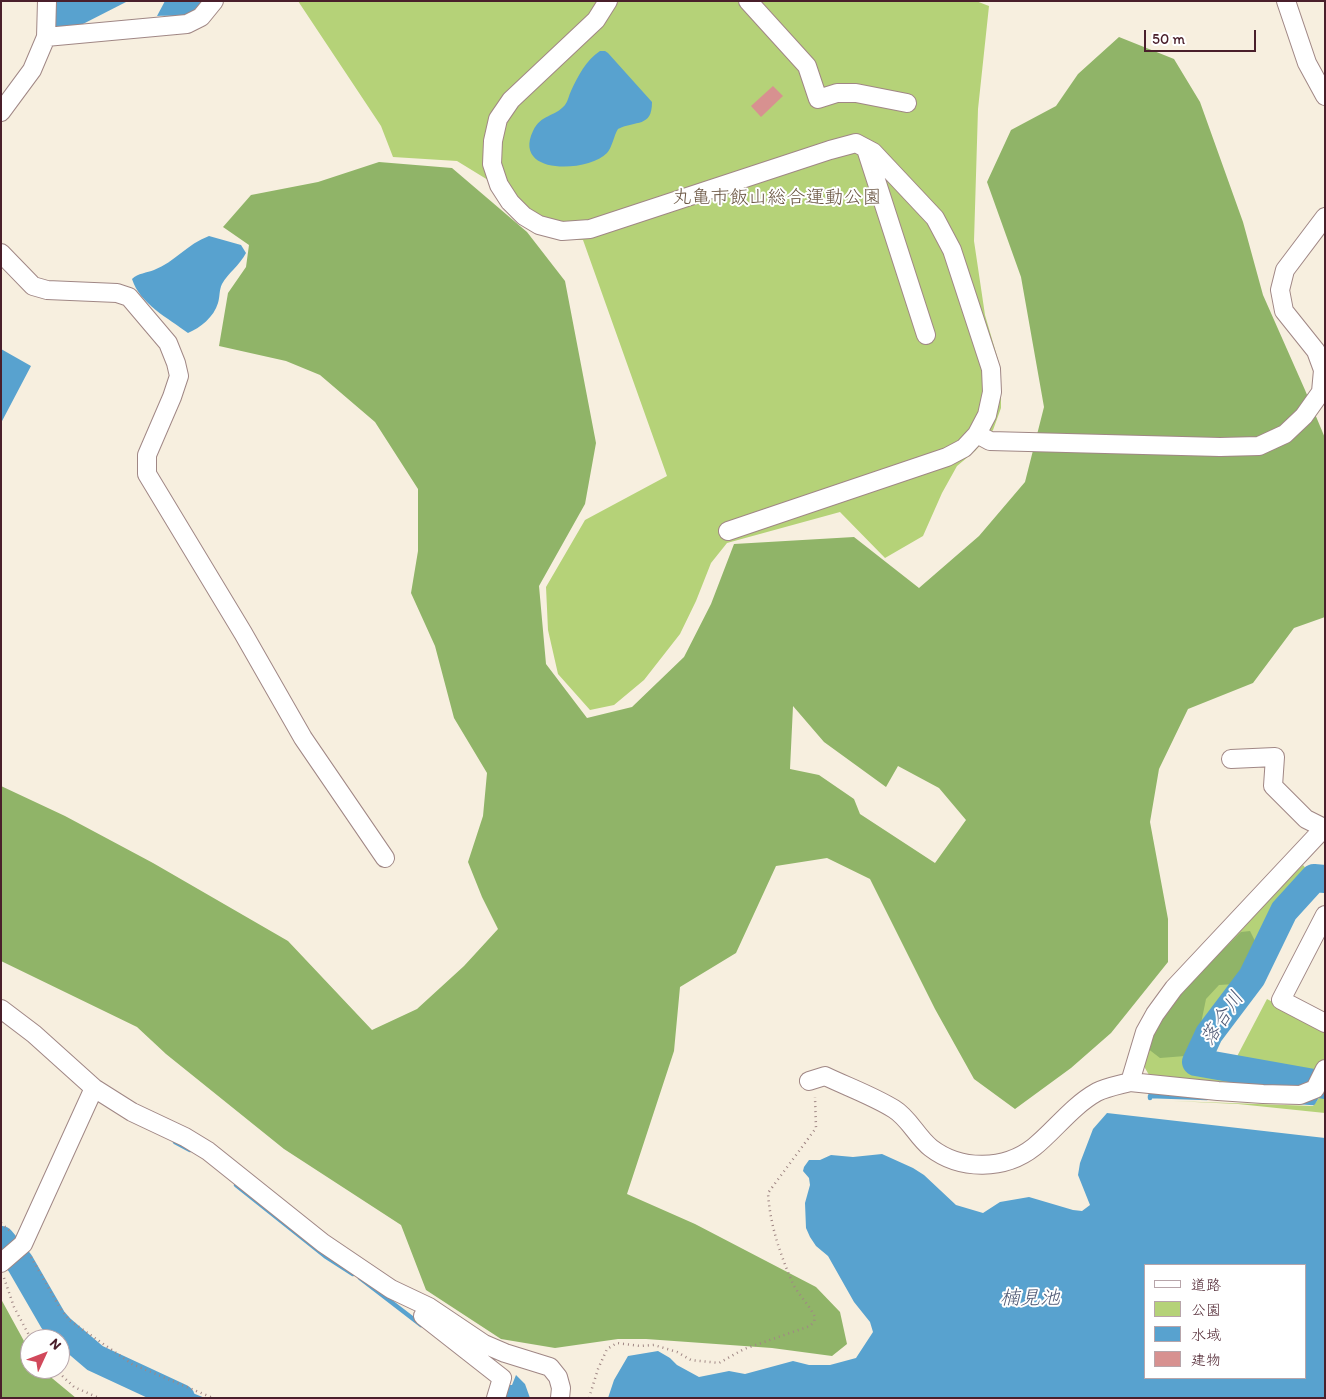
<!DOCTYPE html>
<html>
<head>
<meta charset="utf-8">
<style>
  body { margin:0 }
  #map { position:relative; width:1326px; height:1399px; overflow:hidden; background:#f7efdf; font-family:Itim,"Klee One",sans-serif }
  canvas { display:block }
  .frame { position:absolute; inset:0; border:2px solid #4a1f2b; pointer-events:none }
  .legend { position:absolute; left:1144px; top:1264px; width:162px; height:115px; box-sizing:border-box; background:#fff; border:1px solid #b7a5aa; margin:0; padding:6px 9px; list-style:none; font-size:15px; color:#4a1f2b }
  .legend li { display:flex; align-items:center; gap:10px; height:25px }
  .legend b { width:25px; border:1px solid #b7a5aa }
  .north { position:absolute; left:20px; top:1329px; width:50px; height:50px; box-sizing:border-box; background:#fff; border:1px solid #b7a5aa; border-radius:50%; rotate:47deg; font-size:14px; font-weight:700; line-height:20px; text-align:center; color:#4a1f2b }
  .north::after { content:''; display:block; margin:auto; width:18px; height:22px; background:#d1495b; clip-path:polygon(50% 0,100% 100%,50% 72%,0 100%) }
  .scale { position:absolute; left:1144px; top:30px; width:112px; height:22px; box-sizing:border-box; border:2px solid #4a1f2b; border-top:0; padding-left:6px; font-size:15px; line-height:18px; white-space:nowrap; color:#4a1f2b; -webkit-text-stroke:4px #fff; paint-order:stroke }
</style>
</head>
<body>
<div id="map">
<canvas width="1326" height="1399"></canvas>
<div class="frame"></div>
<ul class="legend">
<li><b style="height:6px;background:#fff"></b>道路</li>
<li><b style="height:14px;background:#b5d278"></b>公園</li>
<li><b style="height:14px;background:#58a2cf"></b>水域</li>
<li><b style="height:14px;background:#d79190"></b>建物</li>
</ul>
<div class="north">N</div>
<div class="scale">50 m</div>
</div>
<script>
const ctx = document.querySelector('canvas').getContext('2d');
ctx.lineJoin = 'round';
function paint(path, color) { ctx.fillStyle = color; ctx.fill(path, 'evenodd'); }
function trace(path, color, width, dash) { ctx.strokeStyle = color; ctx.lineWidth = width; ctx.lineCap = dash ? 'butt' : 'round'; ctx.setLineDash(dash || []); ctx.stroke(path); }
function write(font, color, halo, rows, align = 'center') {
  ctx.font = font + ' Itim,"Klee One",sans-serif'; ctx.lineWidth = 4; ctx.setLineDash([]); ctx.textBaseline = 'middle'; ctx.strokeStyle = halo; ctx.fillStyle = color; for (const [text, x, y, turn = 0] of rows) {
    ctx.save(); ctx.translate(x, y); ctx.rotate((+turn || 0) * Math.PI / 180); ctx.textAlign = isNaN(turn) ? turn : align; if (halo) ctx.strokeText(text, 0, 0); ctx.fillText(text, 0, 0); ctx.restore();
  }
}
paint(new Path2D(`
  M298,1H976L989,6L978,109L974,241L985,315L1001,370V408L993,430L975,451L957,466L942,493L923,536L885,558L840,512L727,543L711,563L696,601L680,634L644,680L614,705L590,710L558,674L548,630L546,587L585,520L667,476L583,240H560L530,228L500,202L488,180L457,161L393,157L381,126Z
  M1303,865L1312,876L1282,908L1247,978L1206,1035L1192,1064L1302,1085L1282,1088L1149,1075L1145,1068L1143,1050L1177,991Z
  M1267,999L1325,1030V1057L1314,1078L1232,1066Z
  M1325,1090V1113L1238,1104L1173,1101L1313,1106Z`), '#b5d278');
paint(new Path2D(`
  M1119,37L1174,59L1200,102L1243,222L1263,295L1305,390L1325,438V617L1294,628L1253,683L1188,709L1159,769L1150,822L1168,919V962L1111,1033L1071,1068L1015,1109L974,1079L935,1009L870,879L827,858L776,866L736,953L680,987L674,1051L627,1194L695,1224L816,1287L840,1312L847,1344L832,1356L772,1348L646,1339H618L555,1348L501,1339L426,1290L401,1225L284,1149L166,1054L137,1027L1,961V786L65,816L153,863L288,941L372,1030L417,1009L464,966L498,929L482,897L468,862L483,816L487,773L454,718L435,646L411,593L418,551V489L375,422L320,375L286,361L219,346L228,293L246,267L249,245L223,227L251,195L318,182L379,162L452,168L527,232L565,281L596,443L585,504L539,586L546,664L587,718L632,707L684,657L711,604L734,544L854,537L919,588L979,536L1025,482L1044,407L1021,277L987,182L1011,130L1056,106L1078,74ZM793,706L824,742L886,787L898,766L939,788L966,820L935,863L860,814L854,799L819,775L790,769Z
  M1250,931L1258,947L1235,984L1219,985L1206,999L1197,1043L1185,1056L1160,1058L1147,1048L1155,1029L1179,993L1241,932Z
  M1,1299L30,1352V1369H41L76,1398H1Z`), '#90b468');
paint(new Path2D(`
  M55,1H128L79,26L52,30Z
  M165,1H203C187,20 180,15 157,16Z
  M600,51H605L608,53L652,102C652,128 636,120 618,129C614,135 612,148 607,153C587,173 512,175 533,131C541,114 555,117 565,105C568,101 569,95 571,91C578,76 586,60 600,51Z
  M209,236L241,245L246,253C240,265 228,273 222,284C219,290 220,297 218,303C214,317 200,328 188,333C168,318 140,304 132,279C138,273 147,273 154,270C175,262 187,244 209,236Z
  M1,349L31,366L1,423Z
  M1107,1113L1325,1138V1398H608L614,1380L628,1356L658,1351L670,1358L677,1365L699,1377L729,1371L745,1374L793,1361L809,1365H830L856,1358L873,1332L870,1322L854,1302L828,1256L816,1246L810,1237L806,1228L805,1203L810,1185L809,1178L803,1171L804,1167L809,1160H820L831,1155L853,1157L882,1154L913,1168L924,1175L956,1205L983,1213L1000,1202L1029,1197L1073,1210L1082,1211L1090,1205L1078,1175L1080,1163L1093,1129ZM1305,1265V1378H1145V1265Z
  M100,1353L135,1370L205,1398H159L149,1394L145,1389L116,1378L92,1365Z
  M516,1375L525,1384L530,1398H503L507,1385H512Z`), '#58a2cf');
trace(new Path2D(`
  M1150,1098V1096L1207,1098
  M1299,1102L1313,1103L1319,1093
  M175,1142L190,1150
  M236,1185L325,1256L353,1274
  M360,1278L421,1325`), '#58a2cf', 4.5);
trace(new Path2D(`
  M1325,879L1314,878L1284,911L1252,977L1209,1034L1196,1062L1325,1085
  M1,1240L20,1263L53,1320L61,1329L95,1358L181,1398`), '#58a2cf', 28);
paint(new Path2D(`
  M773,86L783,96L761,117L751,106Z`), '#d79190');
const minor = new Path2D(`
  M608,1L596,20L511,100L498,119L493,141L492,164L499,185L510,202L524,216L539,225L562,231L590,229L830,150L856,143L873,152L935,218L952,250L991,369L992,392L987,415L977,434L964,448L947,457L728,531
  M748,1L807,66L818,99L837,93H856L907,103
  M1286,1L1307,63L1325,96
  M46,37L187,24L201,17L214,1
  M1,112L32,70L46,37L47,1
  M866,149L926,335
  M1,253L33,286L47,290L117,293L129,297L168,343L176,363L179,376L172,397L147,455V474L243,633L303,738L385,858
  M977,434L990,441L1220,447L1259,446L1285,434L1304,416L1321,392L1323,370L1316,351L1284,311L1280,290L1285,270L1325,217
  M1231,759L1275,757L1273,786L1306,819L1324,828
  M1325,827L1174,988L1155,1014L1145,1032L1130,1082L1218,1091L1263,1094L1300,1095L1315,1089L1325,1069
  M1325,915L1281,1000L1325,1023
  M1,1009L34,1034L94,1088L132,1112L185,1137L208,1151L323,1243L391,1289L429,1307L484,1344L505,1353L550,1367L558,1377L561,1388L560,1398
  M809,1081L825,1076C848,1087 873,1096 894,1109C909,1118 917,1137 931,1148C961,1171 1005,1170 1034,1147C1055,1130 1072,1106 1097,1092C1107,1087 1119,1085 1130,1082
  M1,1263L23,1244L94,1088
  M423,1316L502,1378L496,1398`);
trace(minor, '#a08785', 20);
trace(new Path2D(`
  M1,1223L10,1231
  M31,1257L60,1308L69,1320L132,1364L213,1398
  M4,1278L14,1307L31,1339
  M55,1369L74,1387L99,1398
  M589,1398L598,1369L607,1349L617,1343L640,1346L654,1345L677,1352L691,1360L719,1363L744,1349L810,1326L814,1322L815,1317C809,1305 799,1295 793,1284C780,1254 770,1225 768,1193L816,1128L815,1097`), '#a08785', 2.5, [1, 4]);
trace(minor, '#fff', 18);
write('19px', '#6a5542', '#fff', [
  ["丸亀市飯山総合運動公園",777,198]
]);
write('italic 20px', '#505a75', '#fff', [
  ["落合川",1223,1019,-56],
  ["楠見池",1030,1299]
]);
</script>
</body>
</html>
